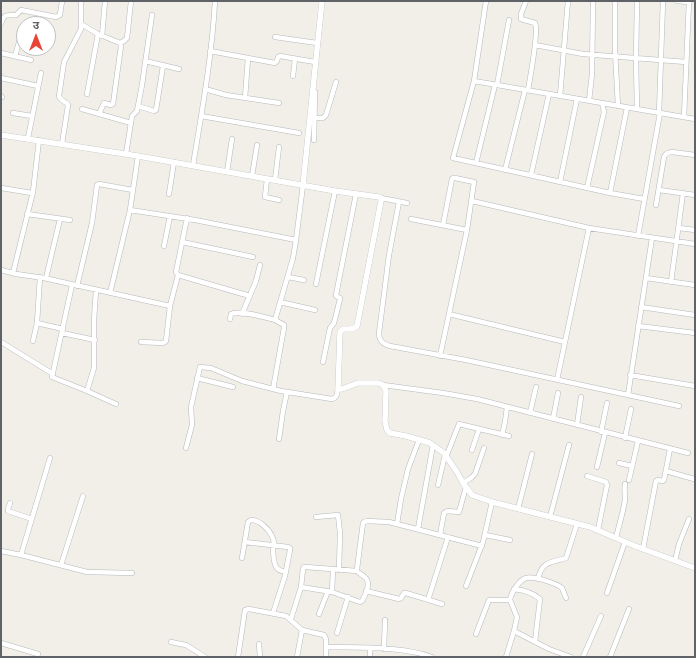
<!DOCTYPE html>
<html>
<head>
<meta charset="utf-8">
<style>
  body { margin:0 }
  #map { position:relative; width:696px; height:658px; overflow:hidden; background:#f1efe8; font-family:"Archivo Narrow","Noto Sans Devanagari",sans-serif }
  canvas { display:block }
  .frame { position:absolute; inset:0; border:2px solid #5f6368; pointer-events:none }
  .north { position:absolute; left:16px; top:16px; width:40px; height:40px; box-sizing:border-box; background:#fff; border:1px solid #bfc1c3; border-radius:50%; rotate:0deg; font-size:11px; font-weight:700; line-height:16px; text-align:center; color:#5f6368 }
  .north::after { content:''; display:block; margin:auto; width:14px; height:18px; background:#ea4335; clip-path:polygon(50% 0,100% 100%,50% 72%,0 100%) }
</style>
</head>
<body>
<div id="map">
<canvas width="696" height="658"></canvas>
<div class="frame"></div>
<div class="north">उ</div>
</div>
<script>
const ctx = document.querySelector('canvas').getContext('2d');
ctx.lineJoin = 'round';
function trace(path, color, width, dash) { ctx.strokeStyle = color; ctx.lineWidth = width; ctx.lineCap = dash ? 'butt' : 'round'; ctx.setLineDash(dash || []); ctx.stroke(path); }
const minor = new Path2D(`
  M486,1L474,81L453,158L610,193L644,199
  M526,1L521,14V19L535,23C539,32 530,78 528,90
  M615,1V51L618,106
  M637,1L636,59L637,109
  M677,1L689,2
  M1,24C5,12 6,16 16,15L21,10L56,17L60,15L62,1
  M81,24L98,34L120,43L121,46L113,104L111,105L104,103L99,114
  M102,36L105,1
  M275,37L317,43
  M120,43L124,41L127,38L131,1
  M535,45L583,54L686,62
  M210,51L275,63L277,61L278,57L280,56L315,62
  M1,53L31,60
  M15,56L22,32
  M145,61L179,69
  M293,76L295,59
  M1,78L38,86
  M474,81L695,119
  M497,85L509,20
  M205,89L226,95L279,103
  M87,94L98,34
  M1,96L2,97
  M560,96L568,1
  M245,98L248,58
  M589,101L592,74L593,3
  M138,106L154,111L156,110L163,66
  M82,109L131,123
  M13,113L32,116
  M659,113L663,1
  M201,116L299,133
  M684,117L689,1
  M314,118H323L326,115L336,82
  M28,138L41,73
  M314,140L315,92
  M62,144L68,105C66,101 60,101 59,96L64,62L81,29V1
  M126,154L132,116L137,111L142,85L152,15
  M476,163L495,85
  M193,165C202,111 212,56 215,1
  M505,170L525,90
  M227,172L232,139
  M531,175L549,94
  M252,176L257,145
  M267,179L265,197L279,200
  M275,180L279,147
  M560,182L577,99
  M1,188L32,193
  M587,188L604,112L602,103
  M659,190L695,195
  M610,193L627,108
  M169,194L174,162
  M381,198L407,203
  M472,201L589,228L695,244
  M399,202L389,255L379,333C379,340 382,344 390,346L466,360L679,406
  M656,205L664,157C666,153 668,152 672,152L695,155
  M130,210L195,220L296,240
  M27,214L70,220
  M187,218L176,272L178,275L250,296
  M411,219L467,230
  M679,228L695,230
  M638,236L660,113
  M182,242L253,257
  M164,246L170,216
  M1,270L16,274L44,278L170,306
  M13,273L33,192L39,140
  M288,277L304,280
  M46,278L60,219
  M646,278L695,285
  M671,282L683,193
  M316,284L335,191
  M72,285L52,377L87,391L116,404
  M77,286L92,223L97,185L99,184L133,190
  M110,293L130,210L138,156
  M280,302L315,310
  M641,307L695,315
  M242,314L256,281L260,265
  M449,314L565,342
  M230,319L231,314C241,310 264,317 275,320
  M37,323L63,329
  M638,326L695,333
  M62,333L95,340
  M33,341L37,323L40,277
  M1,342L53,374
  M141,342L163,343L165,342L166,341L170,306L178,275
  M440,356L467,230L474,182L455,178H453L452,179L443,225
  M323,362L330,328L334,323L340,299V298L336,296V295L356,194
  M630,375L695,386
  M197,378L233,387
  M557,380L589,228
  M383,385L443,393L477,399L688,453
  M273,389L284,328V325L275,320L293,258L296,240L303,185
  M87,391L94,368V320L96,290
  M628,395L652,238
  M530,413L536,387
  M553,419L558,393
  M577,425L581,397
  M601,432L607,403
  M502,435L505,422L507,407
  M625,438L631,409
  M279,439L283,411L287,392
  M186,448L192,425L191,407L200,367L211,368L242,381L281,391L332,399C337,398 337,394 338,389
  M472,450L479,429
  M446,457L459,424L509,436
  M619,463L632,466
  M597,467L605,433
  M666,471L694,479
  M587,476L606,482L607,485L598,530
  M629,480L638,441
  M463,483L471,478L475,474L484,448
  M438,485L445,455
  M10,503L8,509V511L32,519
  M518,509L532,454
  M316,517L338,515L340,533L339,570
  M550,517L569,445
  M397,524L401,499L408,469L419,440
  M418,529L433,445
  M440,535L444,513L447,511L459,512L466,487
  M485,535L510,540
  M616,538C619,525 623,513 625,500C625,494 624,490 625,484
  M245,542L288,547L290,548V550L285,576L273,613
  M273,545C273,551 273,564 277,568C279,571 283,571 286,572
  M643,549L656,481L658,480L663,481L664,480L670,449
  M1,551L21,555L87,572L132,573
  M21,555L50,458
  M242,558L248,522L251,520C259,520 268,528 272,536C273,538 274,542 274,545
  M675,561L679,544L689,519
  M61,565L83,496
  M538,579C542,561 550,563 566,558L577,524
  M466,586L483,542L492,502
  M301,587L332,592L360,602L362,601C365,596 370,585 367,580C365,576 360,574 357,571V569L363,523L364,522L367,521L389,522L482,546
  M514,589C524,590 533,593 540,599L535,642
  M366,591L399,599L401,598L404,593H406L442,604
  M332,592L333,569
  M607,593L625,542
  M428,600L448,537
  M319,614L328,591
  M291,619L301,587L303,569L304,567H306L357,571
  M514,631L549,649L571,657
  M337,633L348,597
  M476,634L489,600H510
  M171,642L186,645L205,657
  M1,643L38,654
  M259,644L260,657
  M326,647C358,648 402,646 432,657
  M384,649L385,620
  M238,657L245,610L249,609L286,616L302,630L324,635L326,639V657
  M297,657L302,630
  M370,657V649
  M506,657L514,631L517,617L510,600C511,593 519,580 526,578C534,576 556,583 562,588L566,598
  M583,657L601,616
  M610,657L629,609`);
const tertiary = new Path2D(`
  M1,135L138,156L335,191L379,197L381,198V201L357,326C353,330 348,329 343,329L340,332L338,389H342L358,383H378L383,385L386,391L385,421L387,430L390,433L406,436L430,443L444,453L457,472L463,483L472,495L492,502L590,527L635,546L695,568
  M303,185L322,1`);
trace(minor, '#b5b8bc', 5.5);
trace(tertiary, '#b5b8bc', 6);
trace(minor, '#fff', 4.5);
trace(tertiary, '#fff', 5.5);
</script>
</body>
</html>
